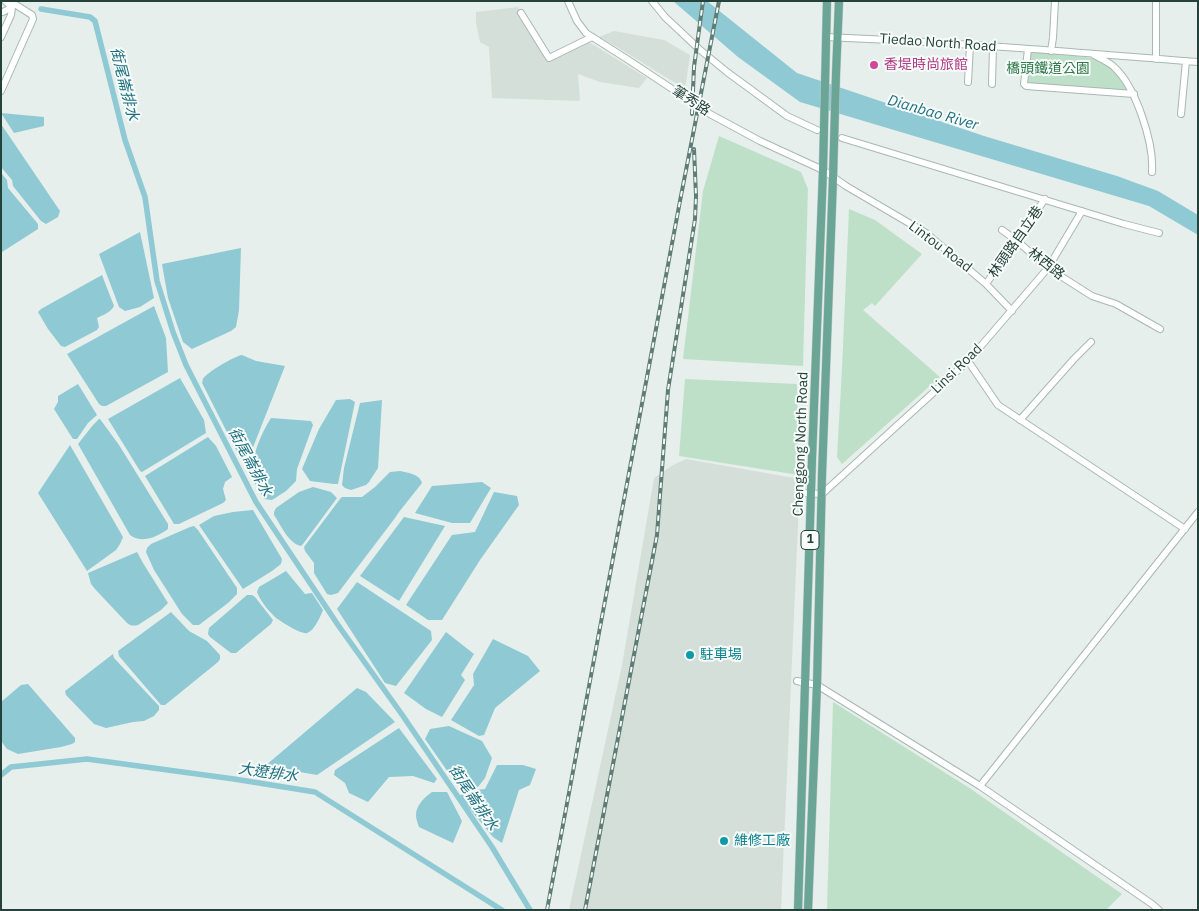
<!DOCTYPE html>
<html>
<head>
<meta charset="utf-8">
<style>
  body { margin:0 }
  #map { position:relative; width:1199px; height:911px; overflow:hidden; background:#e6efeb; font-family:"IBM Plex Sans",sans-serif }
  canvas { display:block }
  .frame { position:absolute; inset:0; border:2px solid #24423a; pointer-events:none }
</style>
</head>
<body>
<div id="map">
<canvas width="1199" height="911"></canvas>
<div class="frame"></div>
</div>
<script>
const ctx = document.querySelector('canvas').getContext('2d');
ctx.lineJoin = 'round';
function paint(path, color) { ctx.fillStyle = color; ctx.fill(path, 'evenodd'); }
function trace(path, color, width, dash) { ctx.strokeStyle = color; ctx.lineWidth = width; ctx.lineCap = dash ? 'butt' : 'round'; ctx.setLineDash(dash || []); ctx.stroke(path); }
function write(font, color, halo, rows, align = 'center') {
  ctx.font = font + ' "IBM Plex Sans","Noto Sans TC",sans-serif'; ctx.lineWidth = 4; ctx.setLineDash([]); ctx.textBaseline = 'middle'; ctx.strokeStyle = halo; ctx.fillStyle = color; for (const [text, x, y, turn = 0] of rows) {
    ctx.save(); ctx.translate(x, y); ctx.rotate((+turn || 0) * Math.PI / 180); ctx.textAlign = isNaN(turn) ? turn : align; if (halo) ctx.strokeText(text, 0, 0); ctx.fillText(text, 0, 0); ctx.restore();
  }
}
paint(new Path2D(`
  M518,7L548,61L589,42L647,78L639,88L600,82L578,74L580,101L492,98L489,47L480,42L476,23V12Z
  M614,31L664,40L690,55L685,89L617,47L599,37Z
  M686,459L800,479L781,910H569L622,665L654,478L673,465Z`), '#d4dfda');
paint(new Path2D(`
  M1030,51L1094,58L1112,68L1121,77L1130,92L1028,84Z
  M719,136L801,172L808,189L803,366L683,359L703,191Z
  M849,209L875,220L922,254L875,306L872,303L863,310L940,377L842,464L837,457L842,368Z
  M685,379L797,384L799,475L679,456Z
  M833,702L971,789L1122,894L1106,910H827Z`), '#bfe0c8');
paint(new Path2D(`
  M673,1H707L797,73L984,136L1117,176L1158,191L1198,215V235L1149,206L800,102L738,57Z
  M1,113L44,117V126L14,133Z
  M1,124L60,211L58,217L46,224L41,221L13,186L12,180L1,167Z
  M1,173L7,180L8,188L38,224V229L2,252H1Z
  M140,232L154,298L140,307L125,311L119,307L99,254Z
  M241,248L239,310L236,327L231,331L192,349L183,342L168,298L162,264Z
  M102,275L114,306C110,313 103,315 97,318L99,327L97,330L65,347L61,346L48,329L38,312L41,309Z
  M154,306L166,338L168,372L106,406H102L99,404L67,354Z
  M242,355L256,361L285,366L248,460L243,462L234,446L202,383C203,381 202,380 203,379C207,372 235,356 242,355Z
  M180,378L204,420L206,433L142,472L140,471L108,419Z
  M78,384L97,415L88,423L77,439H73L54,409L58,402V396Z
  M350,399L355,402L338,484H334L310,481L302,469L319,429L336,400Z
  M382,400L378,468L369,482L366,485L351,490L345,488L342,485L344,468L360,403Z
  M271,418L311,421L313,425L297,469L296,481L286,491L272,500L264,499L250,475C253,455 260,435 271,418Z
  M99,419H100L119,445L168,524V529C157,537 142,544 130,535L78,444L93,425Z
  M208,437L216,446L232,477L225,482L223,489L226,500L223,503L179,524H174L145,476Z
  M70,445L123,537L120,544L116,550L87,571L38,493Z
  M400,471C408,473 420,474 422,483L399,512L395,518L338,593L331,595L327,594L314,573V563L305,551L304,547L340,499L342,497H362L375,487L390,472Z
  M482,482L491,488L470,523H452L415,513L432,486Z
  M313,487L331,492L337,498L303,544L301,546C288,543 281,525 274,515V512L276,508L299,492Z
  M494,492L517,496L519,505L480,560L442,620H428L406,605L452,535L475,532Z
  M253,510L282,559L281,564L272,571L243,589L199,525L214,516L233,512Z
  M404,517L445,526L399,601L360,576Z
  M194,526L198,530L237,588V594L228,603L199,625H193L182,614L154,570L146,552L147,548L151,544L190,527Z
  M137,552L143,563L168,603L161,610L138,625C133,626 131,626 127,623L95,589L91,584L88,573Z
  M286,571L305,594L312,593L323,610C320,617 315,630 307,633C302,635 277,620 273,615C267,609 260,600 257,592L259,587Z
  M357,582L431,631L432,640L396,686L385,683L337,609Z
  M247,595H252L255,597L273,620L271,624L236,653H231L210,637L208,634L209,628Z
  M171,612L189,631L207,641L220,655V659L218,662L165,705H161L119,656L118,651Z
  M446,632L474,654L461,675L465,680L442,717L426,709L404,693Z
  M493,639L528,656L540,671L495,708L484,735L479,736L451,720L474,685L473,674Z
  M113,654L114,658L159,706V710L154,716L144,721L133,722L106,728L94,724L66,695L65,691Z
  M28,684L75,738V742L72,744L61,747L18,754L7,749L1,741V702L21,685Z
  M357,688L366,692L395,722L317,775L265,766Z
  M449,726L482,741L492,758L485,778L478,787L455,782L425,739L430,729Z
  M399,728L437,779L434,783L413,776L389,777L368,802L349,793L345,783L334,775L335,770Z
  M497,765H523L536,769L530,785L519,790L502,843L493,837L459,796L468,791L485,789Z
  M432,792H447L462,821L453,843L419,827C418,824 416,819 416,815C416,805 425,797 432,792Z`), '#8ec9d4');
trace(new Path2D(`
  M41,9L90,17L95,21L125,140L145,197L157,281L173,332L186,365L256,502L338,625L403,716L492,847L530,910
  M1,775L11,767L87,759L234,779L315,792L502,910`), '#8ec9d4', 5.5);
const minor = new Path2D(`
  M5,1L12,7
  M568,1L577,21L586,33L630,61L710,114L760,141L823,170L846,186L926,233L986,284L1012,311
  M652,1L665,17L699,49L727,72L787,116L817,130
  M3,12L12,7
  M521,13L549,58L592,37
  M1,37L11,15L12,7L13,1
  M826,37C950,42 1074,52 1198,62
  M1028,49L1024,84L1026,86L1134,94
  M1051,51L1053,38L1055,1
  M1094,55C1101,59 1109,62 1114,67C1136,87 1154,143 1152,172
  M1156,59V1
  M968,82L970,45
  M992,84L993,47
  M1,91L33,19L32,15L13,3
  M1181,114L1186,61
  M842,138L1124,224L1159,233
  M1002,230L1016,240L1048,268L1092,296L1116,304L1160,329
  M986,284L1045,199
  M968,361L998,405L1185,529
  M1020,420L1074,359L1091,342
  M803,493L822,494L968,361L1048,268L1082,211
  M797,681L817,685L980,786L1152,904L1159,910
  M980,786L1198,512`);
const major = new Path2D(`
  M798,910L812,459L823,170L827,1
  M808,910L817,685L822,475L833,178L836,74L839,1`);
trace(minor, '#a8b8b2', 8);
trace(major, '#c2cac8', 9);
trace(minor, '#fff', 6);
trace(major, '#6aa596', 8);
const rail = new Path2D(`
  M692,114L694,67L703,1
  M547,910L680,201L719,1
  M585,910L657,535L668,390L695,219L696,196L694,149`);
trace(rail, '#5f7d75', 4);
trace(rail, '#f7fbf9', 2, [5.5]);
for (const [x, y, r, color] of [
  [874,65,5,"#d1479c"],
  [690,655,5,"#0f9aa8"],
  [724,841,5,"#0f9aa8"]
]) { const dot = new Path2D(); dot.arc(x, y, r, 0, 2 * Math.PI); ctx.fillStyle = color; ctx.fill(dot); trace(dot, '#f7fbf9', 2); }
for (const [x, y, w] of [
  [810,540,18]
]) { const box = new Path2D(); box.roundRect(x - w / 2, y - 9.5, w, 19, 4); ctx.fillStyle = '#f7fbf9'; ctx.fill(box); trace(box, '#24423a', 1); }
write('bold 12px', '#24423a', null, [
  ["1",810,540]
]);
write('14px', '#24423a', '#f7fbf9', [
  ["Tiedao North Road",938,43,4],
  ["筆秀路",691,101,33],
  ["林頭路自立巷",1016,242,-55],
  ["Lintou Road",940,247,37],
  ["林西路",1046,264,38],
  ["Linsi Road",957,369,-44],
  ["Chenggong North Road",801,444,-88]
]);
write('14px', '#b23c85', '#f7fbf9', [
  ["香堤時尚旅館",884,65]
], 'left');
write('14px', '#2d7a4b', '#f7fbf9', [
  ["橋頭鐵道公園",1048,69]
]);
write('14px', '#0d838f', '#f7fbf9', [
  ["駐車場",700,655],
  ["維修工廠",734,841]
], 'left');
write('italic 15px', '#1c6f80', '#f7fbf9', [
  ["街尾崙排水",124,84,76],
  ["Dianbao River",933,113,16],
  ["街尾崙排水",250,462,62],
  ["大遼排水",268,773,8],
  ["街尾崙排水",473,798,56]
]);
</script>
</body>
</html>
